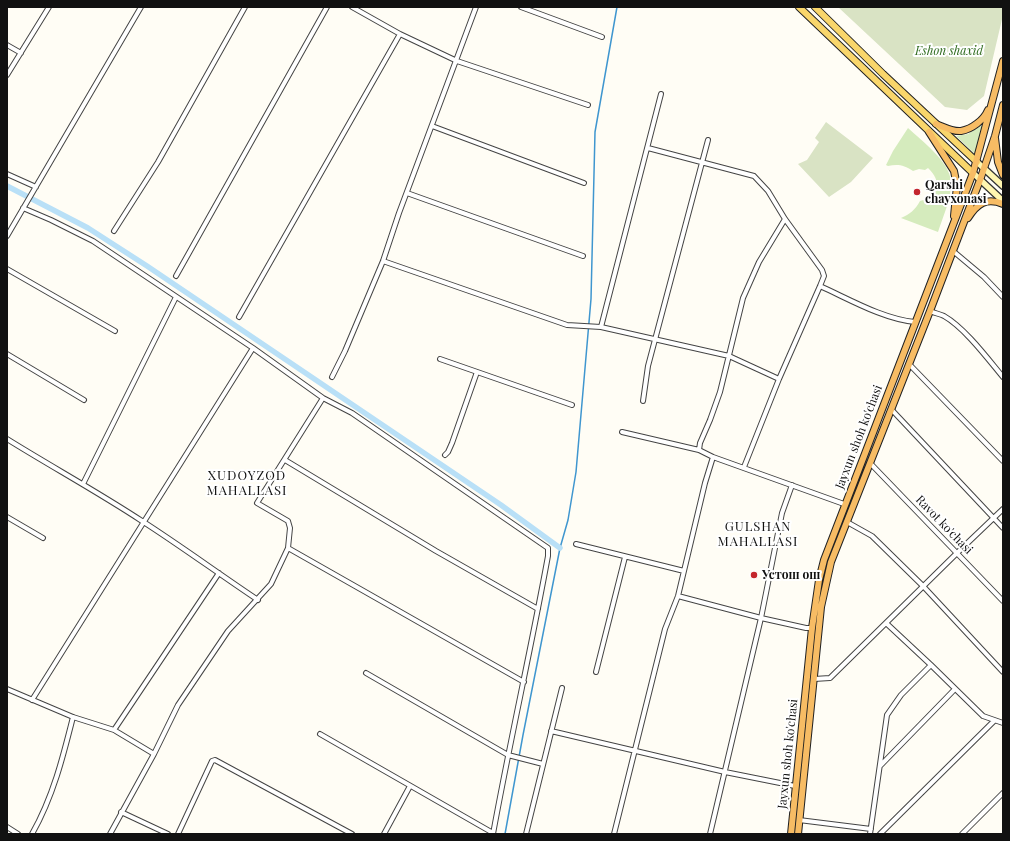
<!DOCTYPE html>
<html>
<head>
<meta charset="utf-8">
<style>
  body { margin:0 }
  #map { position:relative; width:1010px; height:841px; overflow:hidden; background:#fffdf5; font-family:"Playfair Display",serif }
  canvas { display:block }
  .frame { position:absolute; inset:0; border:8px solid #111; pointer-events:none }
</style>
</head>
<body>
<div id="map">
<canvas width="1010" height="841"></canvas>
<div class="frame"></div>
</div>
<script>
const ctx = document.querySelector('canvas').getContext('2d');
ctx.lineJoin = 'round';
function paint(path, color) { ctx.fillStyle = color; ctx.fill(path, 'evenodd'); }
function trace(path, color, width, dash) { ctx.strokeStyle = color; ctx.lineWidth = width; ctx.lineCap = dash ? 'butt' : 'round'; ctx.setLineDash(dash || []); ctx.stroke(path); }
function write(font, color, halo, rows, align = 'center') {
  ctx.font = font + ' "Playfair Display",serif'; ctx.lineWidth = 4; ctx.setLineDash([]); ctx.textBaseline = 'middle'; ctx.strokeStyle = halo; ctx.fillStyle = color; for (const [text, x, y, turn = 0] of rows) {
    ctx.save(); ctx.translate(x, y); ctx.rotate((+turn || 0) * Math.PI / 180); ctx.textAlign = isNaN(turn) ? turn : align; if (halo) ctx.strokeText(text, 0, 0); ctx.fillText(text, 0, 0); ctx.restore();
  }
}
paint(new Path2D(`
  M984,124L975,154L956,136L968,134Z
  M908,128C922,141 949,161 951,181C952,198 943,216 938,232L901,218C910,214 915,210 920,201C940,197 942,181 928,168L925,170L919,169L913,171C904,165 898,164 888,166L886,165L893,151Z`), '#d5ebbd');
paint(new Path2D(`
  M838,7H1003V15L984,96L967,110L945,107Z
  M826,122L873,158L851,182L829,197L798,164L807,160L819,142L815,138Z`), '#d9e3c4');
trace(new Path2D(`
  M505,834L523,735L560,548L568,520L576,472L591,299L595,132L617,7`), '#3f96cf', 1.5);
trace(new Path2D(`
  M7,186L88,228L147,266L501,505L560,548`), '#b9e0f7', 5.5);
const minor = new Path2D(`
  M352,7L400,34L457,61L588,105
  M521,7L602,37
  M7,45L21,53
  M7,75L49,7
  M432,126L584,183
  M648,148L754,176L768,191L785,219L822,270L824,276L820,286L779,379L744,467
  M7,174L36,187
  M407,193L583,256
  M23,208L51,220L93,241L253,348L323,398L352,413L548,548V556C531,649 510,741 493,834
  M114,231L158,162L245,7
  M7,236L141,7
  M953,251L984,277L1003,297
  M383,261L567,325L601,327L729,356L779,379
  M7,269L115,331
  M176,276L327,7
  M820,286C849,299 883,319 915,322
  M930,311C934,313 940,314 944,316C965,328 988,359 1003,377
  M239,317L400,34
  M601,327L661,94
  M7,354L84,400
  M440,359L572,405
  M909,364L1003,461
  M332,377L345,351L383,261L399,213L476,7
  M643,401L648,366L708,140
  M891,409L1003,528
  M622,432L699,450L713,457L844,504
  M7,439C52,467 98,492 142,521C181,546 219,574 258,600
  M699,450L700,443L710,420L720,392L743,298L759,262L785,219
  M445,455L448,452L452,443L477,372
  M285,460L436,551L538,609
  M870,463L1003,601
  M83,484L176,297
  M7,517L43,538
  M847,522L872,536L923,586L1003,672
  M576,544L684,571
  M288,548L524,682
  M678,596L761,618L806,628H812
  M886,623L931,665L983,716L1003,723
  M596,672L625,557
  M366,673L508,755L543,764
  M814,679L830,678L957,553L1003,509
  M7,689L73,717L114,730L154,754
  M32,700L253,348
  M114,730L219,573
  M551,731L725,772L795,786
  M320,734L493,833
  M880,766L955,689
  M121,812L168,834
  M799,820L871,829
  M7,827L18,834
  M32,834C53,797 63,757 73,717
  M110,834L154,754L178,705L228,631L271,584L288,548L290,528L288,521L257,503L323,398
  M178,834L212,761L215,760L352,834
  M384,834L410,786
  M526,834L562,688
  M614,834L665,629L678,596L705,483L713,457
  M710,834L761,618L782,513L792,485
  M870,834L887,715L901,695L931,665
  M880,834L994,721
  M962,834L1003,793`);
const secondary = new Path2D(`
  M977,162L1003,186
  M973,173L1003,201`);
const primary = new Path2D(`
  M799,7L973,173
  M815,7L883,74L977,162`);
const trunk = new Path2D(`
  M936,124C944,127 953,132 961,131C972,129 984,120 988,110
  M929,132L954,171L957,186L954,216
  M995,138L998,162L1003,175
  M968,218C977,204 986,197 1003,204
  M791,834L812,628L819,580L824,560L973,173L1003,61
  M798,834L821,607L831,562L930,311L980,180L995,136L1003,105`);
trace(minor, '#444', 6);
trace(secondary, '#333', 8);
trace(primary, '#222', 8);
trace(trunk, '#222', 8);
trace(minor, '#fff', 4);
trace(secondary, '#fff6b0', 5.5);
trace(primary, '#f9d66b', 6);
trace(trunk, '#f7bc64', 6);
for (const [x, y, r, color] of [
  [917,192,4,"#c4262e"],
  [754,575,4,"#c4262e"]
]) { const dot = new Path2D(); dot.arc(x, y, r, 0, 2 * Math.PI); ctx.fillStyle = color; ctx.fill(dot); trace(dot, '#fff', 1.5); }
write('italic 12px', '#2f6b1f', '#fff', [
  ["Eshon shaxid",949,51]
]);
write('bold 12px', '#111', '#fff', [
  ["Qarshi",925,185],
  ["chayxonasi",925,199],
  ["Устош ош",762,575]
], 'left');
write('12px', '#111', '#fff', [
  ["Jayxun shoh ko'chasi",859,437,-69],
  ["Ravot ko'chasi",944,525,46],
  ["Jayxun shoh ko'chasi",788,754,-84]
]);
ctx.letterSpacing = '1px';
write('13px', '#111', '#fff', [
  ["XUDOYZOD",247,476],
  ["MAHALLASI",247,491],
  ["GULSHAN",758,527],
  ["MAHALLASI",758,542]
]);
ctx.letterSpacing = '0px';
</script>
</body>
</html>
